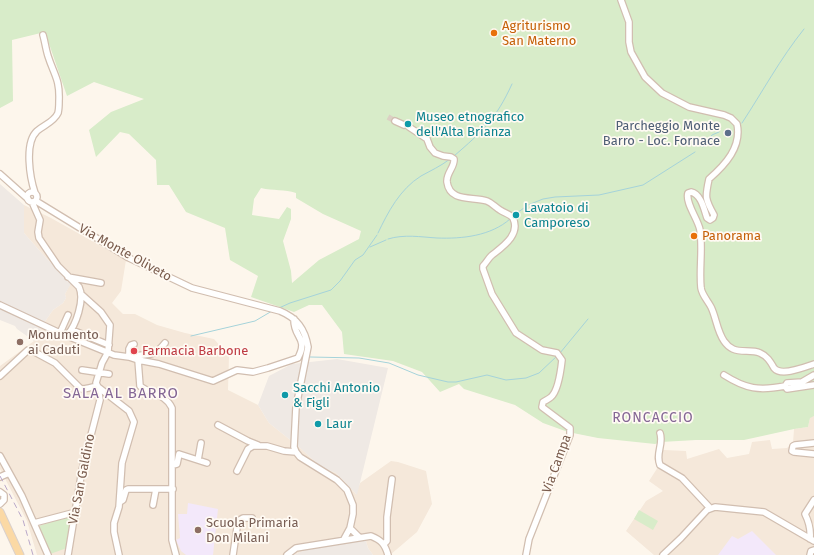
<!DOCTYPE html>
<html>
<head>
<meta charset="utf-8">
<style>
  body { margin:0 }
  canvas { display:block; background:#fdf6ec }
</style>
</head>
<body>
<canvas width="814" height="555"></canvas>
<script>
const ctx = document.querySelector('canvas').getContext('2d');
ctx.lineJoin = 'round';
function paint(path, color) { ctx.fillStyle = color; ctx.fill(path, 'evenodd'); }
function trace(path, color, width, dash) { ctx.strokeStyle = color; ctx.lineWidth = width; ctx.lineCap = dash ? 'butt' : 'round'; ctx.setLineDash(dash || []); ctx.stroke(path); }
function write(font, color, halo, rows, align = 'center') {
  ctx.font = font + ' "Fira Sans",sans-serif'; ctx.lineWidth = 3.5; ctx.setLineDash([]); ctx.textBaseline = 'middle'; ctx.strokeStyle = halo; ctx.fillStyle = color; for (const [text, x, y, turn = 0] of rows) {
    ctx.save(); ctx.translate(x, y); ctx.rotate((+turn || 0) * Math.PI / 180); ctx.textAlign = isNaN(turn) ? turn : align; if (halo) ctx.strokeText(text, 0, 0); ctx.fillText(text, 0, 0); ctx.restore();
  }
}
paint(new Path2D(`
  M24,205L51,218L126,260L121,291L112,303L123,314H135L157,325L185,333L214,339L229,356L228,390L258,405L269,423L299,447L321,467L336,473L356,494L360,483L391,461L398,462L426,471L432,504L417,532L390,555H373L368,548L365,538L305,550L294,555H37L27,521L0,469V366L34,341L46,320L53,310L63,303L66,298L65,294L71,282L47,259L24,233Z
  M814,416V555H654L626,531L646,501L663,491L649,481L658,467L654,459L656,448L664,450L686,451L687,459L719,449L727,458L749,454L752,442L770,440L772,449L787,448L793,443L794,429L808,427L810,417Z`), '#f5e8da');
paint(new Path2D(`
  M0,184L24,205V233L47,259L72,282L65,294L66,298L63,303L53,310L46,320L34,341L17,329L15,326L0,320Z
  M337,359L388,368L357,495L336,473L321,467L299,447L269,423L258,405L269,376L292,364Z
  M365,538L368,548L373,555H294L305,550Z`), '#efe9e4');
paint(new Path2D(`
  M188,503L218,509L213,555H186L181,551L176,540L180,538L178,514H187Z
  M752,531L776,555H718L732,536L738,539Z`), '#f3e8fa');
paint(new Path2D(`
  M0,0H814V416L810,418L808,427L794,429L744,440H696L661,442L655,444L598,438L568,432L543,423L515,405L464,389L459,384L440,392L422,372L393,361L344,354L342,332L322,305H309L294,312L251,297L258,276L230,260L225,228L186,212L169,185H157L156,160L129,134L120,132L96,157L89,130L111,112L144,99L94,82L67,96L45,32L12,40L13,101L0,108ZM261,188C273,191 285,189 296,193V198L323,214L361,231L359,239L319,260L292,283L291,271L283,241L291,219V209L287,207L279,219L252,215L254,199Z
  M639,510L658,521L653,530L634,519Z
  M66,517L67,518L71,517L72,522L67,548L50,554L39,526Z`), '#d8ecc9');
trace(new Path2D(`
  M742,123C763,91 780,59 804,29
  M703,147L712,135L719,132
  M454,156C483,131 496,119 512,84
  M513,216L528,205L543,199L555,197L599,195L643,185L695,152
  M378,233C388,212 400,189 421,176C430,171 441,166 450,159
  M388,239C404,234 421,237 437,238C462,239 491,236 510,219
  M370,247L386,240
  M279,308L290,303L331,290L340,281L355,260L363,255L377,235
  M191,336L255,321L272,311
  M560,353L588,319
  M310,357L359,358L389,363L418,375L448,382H456L487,375L506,380L526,378L539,373L557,356`), '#a5d3da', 1);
trace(new Path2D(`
  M388,117L395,121`), '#dcd0c4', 5.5, [5.5, 3]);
const minor = new Path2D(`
  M621,0L629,22V42L631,52L645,77L662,93L689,107L724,115L731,118L737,124C742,147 725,165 709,179C705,197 705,199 714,215L713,218L710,220L707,218C704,209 701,194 691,192L688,193C685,203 698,219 700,230C703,249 699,269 701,288C702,295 708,301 711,307C716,317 717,331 724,341C726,344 729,347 733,349C741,353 752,349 760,353C767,356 770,361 774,368C781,377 805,367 814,364
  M395,121L404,125
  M409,127L427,139L430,147L435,153L443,156L451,157L454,159C455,167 446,173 447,182C450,203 473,196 487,201C492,203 495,207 500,210C504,213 510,214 513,218C521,235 502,247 491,256C488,259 486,263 483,266V269L492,294L516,333L542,350L557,353L562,360C561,369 558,391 551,397C549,399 546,400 543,402L542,407L570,428V435L529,539L526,555
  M0,174L28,199
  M27 197a5 5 0 1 1 10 0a5 5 0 1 1-10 0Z
  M35,193C30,178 24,143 37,131C44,125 54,122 58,113C59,109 59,104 59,101C60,79 54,75 48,56C46,50 45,42 43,35
  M36,201L129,258L192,288L280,311C297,318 305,329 308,347L296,407L294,447L296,452L300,457L337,480L347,490L353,505V514L350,528
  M32,202L40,220L38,232L39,238L58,266L79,287C85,299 76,326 67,335
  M68,277L101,283
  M0,305L60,333L114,355L129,357L138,360L159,364L213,381L237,370L253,372L268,368L298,358C309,337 293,338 294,319
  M72,330L109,345
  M60,333L68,315
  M134,344L131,345L129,349V357C146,352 152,360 165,343
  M138,360L140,386C150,394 166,394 172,408V540L176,555
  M82,370L109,374
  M724,375C746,389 759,391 785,386
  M814,375L802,382L787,383L785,386L787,389L814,385
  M0,376L28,350H31L55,363L81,389C88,389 92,386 98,387L129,411L134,422L122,463L119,507L114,523V532L119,555
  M218,425L248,441L258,445
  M660,433C664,444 655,454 660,465L682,478L710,508
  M814,443L795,445L793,446L792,451L794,452L814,454
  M0,456L22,496L48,555
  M198,460L201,443
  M173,465L177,464L179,454L207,463
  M237,471L248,449L253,446H267L284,451L296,452
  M0,477L9,473
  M0,492L4,495V500L0,504
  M120,502L123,500L126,490L128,489H173
  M153,505L156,489
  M34,523L76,512
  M344,539L350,528L359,537
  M810,539C811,530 809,522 805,514L814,500
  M384,544L387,541V517L392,479
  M68,555L82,470L100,400L98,387L96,383L102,363L108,352L110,325L101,312L81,294
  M233,555L238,521L243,518H252
  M287,555L296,548L371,536C381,540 385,544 388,555
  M663,555L681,538L707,510L715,507L764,512L814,541
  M810,555L811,551L814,550`);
const major = new Path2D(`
  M0,512L20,555`);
trace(minor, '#d1beb0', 8);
trace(major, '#dad1cd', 9);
trace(minor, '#fff', 5.5);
trace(major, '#fbd9a5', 7);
trace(new Path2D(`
  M0,476L23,520L33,555`), '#b9a8c9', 1, [6, 4]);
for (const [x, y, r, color] of [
  [494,33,4,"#e8710a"],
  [408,124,4,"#0f9aa8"],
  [728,133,4,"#5c6f8a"],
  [516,215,4,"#0f9aa8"],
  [694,236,4,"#e8710a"],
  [20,342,4,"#8d6e63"],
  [134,351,4,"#e0444e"],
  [285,395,4,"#0f9aa8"],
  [318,424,4,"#0f9aa8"],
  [198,530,4,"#8d6e63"]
]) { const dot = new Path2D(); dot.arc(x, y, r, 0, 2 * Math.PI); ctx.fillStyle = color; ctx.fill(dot); trace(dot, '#fffaf3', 1.5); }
write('13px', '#c56008', '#fffaf3', [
  ["Agriturismo",502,26],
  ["San Materno",502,41],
  ["Panorama",702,236]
], 'left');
write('13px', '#0d838f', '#fffaf3', [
  ["Museo etnografico",416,117],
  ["dell'Alta Brianza",416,132],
  ["Lavatoio di",524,208],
  ["Camporeso",524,223],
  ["Sacchi Antonio",293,388],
  ["& Figli",293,403],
  ["Laur",326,424]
], 'left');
write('13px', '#4e5e75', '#fffaf3', [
  ["Parcheggio Monte",720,126],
  ["Barro - Loc. Fornace",720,141]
], 'right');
write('13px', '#7a5c4d', '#fffaf3', [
  ["Via Monte Oliveto",125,253,29],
  ["Via Campa",557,464,-70],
  ["Via San Galdino",82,479,-79]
]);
write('13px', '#785e54', '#fffaf3', [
  ["Monumento",28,335],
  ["ai Caduti",28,350],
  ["Scuola Primaria",206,523],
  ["Don Milani",206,538]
], 'left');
write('13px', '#be3a42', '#fffaf3', [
  ["Farmacia Barbone",142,351]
], 'left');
ctx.letterSpacing = '1px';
write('14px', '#846695', '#fffaf3', [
  ["RONCACCIO",653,418]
]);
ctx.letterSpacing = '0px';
ctx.letterSpacing = '1px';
write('15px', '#846695', '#fffaf3', [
  ["SALA AL BARRO",121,394]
]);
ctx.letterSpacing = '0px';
</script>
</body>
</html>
